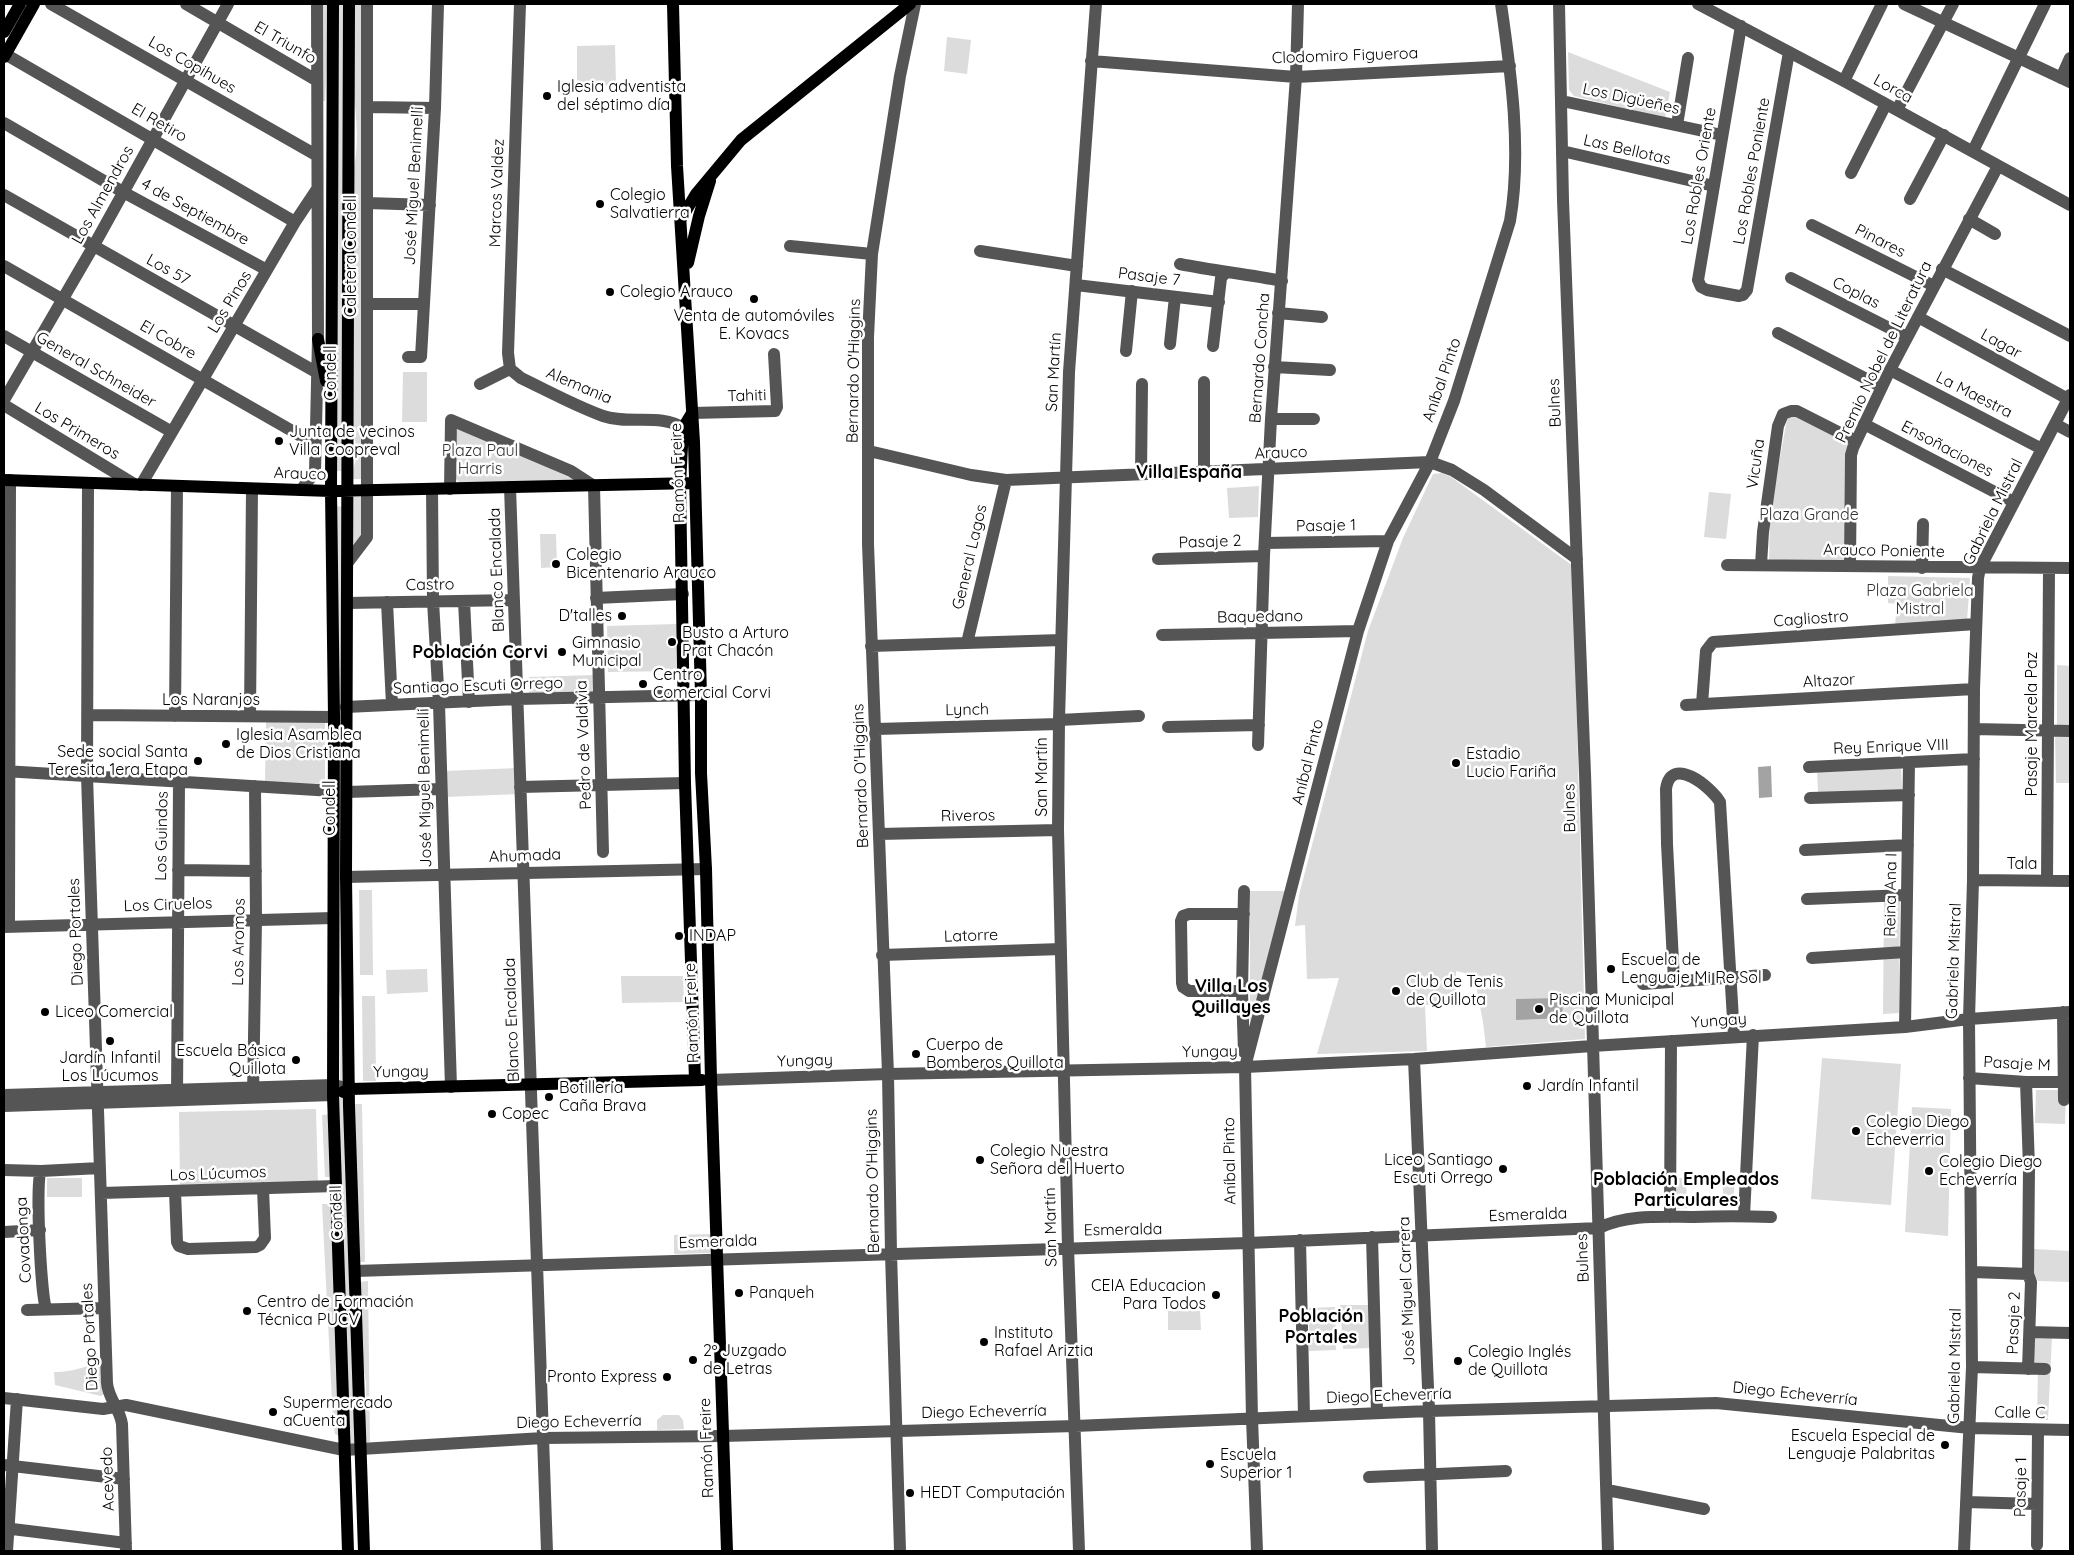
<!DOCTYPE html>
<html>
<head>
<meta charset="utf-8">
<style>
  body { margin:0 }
  #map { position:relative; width:2074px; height:1555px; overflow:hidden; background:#fff; font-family:Quicksand,sans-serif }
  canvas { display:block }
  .frame { position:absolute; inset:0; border:5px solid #000; pointer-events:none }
</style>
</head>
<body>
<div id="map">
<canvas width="2074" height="1555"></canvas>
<div class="frame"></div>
</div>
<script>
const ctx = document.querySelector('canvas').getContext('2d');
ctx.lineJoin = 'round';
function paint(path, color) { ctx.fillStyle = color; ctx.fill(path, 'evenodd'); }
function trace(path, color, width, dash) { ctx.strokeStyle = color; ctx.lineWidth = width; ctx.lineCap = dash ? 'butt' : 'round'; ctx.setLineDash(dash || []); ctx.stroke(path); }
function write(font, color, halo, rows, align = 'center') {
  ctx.font = font + ' Quicksand,sans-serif'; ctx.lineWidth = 5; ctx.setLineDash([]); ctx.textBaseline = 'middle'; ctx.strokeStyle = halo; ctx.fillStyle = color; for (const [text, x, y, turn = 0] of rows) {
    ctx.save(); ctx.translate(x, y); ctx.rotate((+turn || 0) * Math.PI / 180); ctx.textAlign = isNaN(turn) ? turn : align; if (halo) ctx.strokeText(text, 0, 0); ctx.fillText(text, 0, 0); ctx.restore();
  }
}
paint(new Path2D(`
  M322,4H330L325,101H322Z
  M338,4H344L343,471H337Z
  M353,4H362L363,479H352C352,472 353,470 355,463C358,454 356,439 352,431L354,167C360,138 355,111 353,82C352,56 353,30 353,4Z
  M947,37L971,40L967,74L944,71Z
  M615,45L616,85L577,86V46Z
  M1568,52L1670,92L1665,118L1574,96L1569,90Z
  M403,372H427V422H402Z
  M1796,413L1851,444L1845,561L1769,560L1770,512L1787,419Z
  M463,427L575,480L460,483L455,478V434L458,429Z
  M1442,473L1451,477L1573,566L1585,1039L1486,1047L1483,1022L1474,975L1456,971V1003L1425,1005L1427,1051L1317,1054L1339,978L1307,979L1305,925L1295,926L1299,895L1368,631L1403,538L1433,474Z
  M1259,486L1258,517L1229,518L1227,488Z
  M1709,492L1731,494L1726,539L1704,537Z
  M352,497H364V535L352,551Z
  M337,506L343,507L345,1084H340L341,1000L336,978Z
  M540,534H556L557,567L541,568Z
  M1888,576L1970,578L1967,621L1895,625L1897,604L1888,603Z
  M677,624L678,671L608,672L607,626Z
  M2057,665L2070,666V725H2057Z
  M593,675L594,693L529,695V677Z
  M266,722L325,723V784L265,783Z
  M2055,734L2070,735V783H2056Z
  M1901,765L1902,790L1818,792L1817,770Z
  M519,768L520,794L445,797L444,771Z
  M359,890H372L373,975H360Z
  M1250,891H1285L1250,1027Z
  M1900,900L1899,1013L1883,1014L1884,901Z
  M427,969L428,992L387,994L386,970Z
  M621,976H683L684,1002L622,1003Z
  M362,996H375L376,1081H363Z
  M1822,1058L1901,1064L1891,1205L1811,1199Z
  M2036,1090H2066L2065,1124L2035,1123Z
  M339,1098H344L356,1443L347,1444Z
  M353,1104H362L365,1262H359Z
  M1912,1107L1951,1109L1948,1236L1905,1232Z
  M316,1109L318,1185L180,1187L179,1112Z
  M332,1114L334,1177H325L322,1115Z
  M1735,1177L1733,1205H1724L1722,1178Z
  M47,1178H82V1197H47Z
  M1676,1178H1686L1687,1208L1677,1209Z
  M322,1204H332L336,1285C331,1306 336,1322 338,1343C341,1373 339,1405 339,1436L335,1434L333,1421Z
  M712,1234V1253L674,1254V1235Z
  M2034,1249L2070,1251V1282L2038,1281L2033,1274Z
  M368,1281L370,1442L367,1443L363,1427L366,1411V1382L361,1354L359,1282Z
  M1340,1305H1368L1370,1348L1343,1349Z
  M1335,1307L1336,1350L1309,1351V1308Z
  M1168,1311H1200L1201,1330H1168Z
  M2032,1337H2052L2048,1420H2037L2038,1367L2032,1366Z
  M101,1363L104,1394L101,1396L55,1385L54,1372C68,1373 87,1366 101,1363Z
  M663,1415H679L683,1420L684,1429L657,1430V1420Z`), '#dcdcdc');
paint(new Path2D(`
  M1771,766L1772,797L1759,798L1758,767Z
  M1562,998L1563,1018L1516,1020V999Z`), '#a3a3a3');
trace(new Path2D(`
  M51,4L316,155
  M186,4L316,80
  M520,4L508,353L510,369L521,378C548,391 575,406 603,416C629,425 661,413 683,428
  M1559,4L1563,200L1585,773L1608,1551
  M1698,4L1844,81L2070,205
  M1904,4L2070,82
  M1741,26L1698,280L1701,287L1707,290L1739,296L1743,295L1747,290L1789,52
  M5,54L295,222
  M1091,61L1296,77L1510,66
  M2061,78L2070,58
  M1844,81L1882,4
  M1562,101L1722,135
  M368,107L435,108
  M1897,110L1953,4
  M4,123L123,192L267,270
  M1677,125L1688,58
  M1562,151L1714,186
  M1973,151L2045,4
  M1851,173L1886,104
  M4,195L316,372
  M1910,199L1944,135
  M367,203L430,205
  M1969,219L1995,234
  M1812,225L1934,286
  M790,246L872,254
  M980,251L1077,266
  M1180,264C1214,271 1248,274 1282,281
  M4,266L315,444
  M1942,269L2070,336
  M1791,278L1907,337
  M1076,285L1219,302
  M367,304H423
  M1278,313L1322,317
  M1918,317L2068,399
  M1778,333L1882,387
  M4,336L172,432
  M1170,344L1175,297
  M1213,346L1221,278L1225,273
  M1126,351L1132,291
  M408,357H421L435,108L438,4
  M1274,367L1330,370
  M1890,370L2042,449
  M1204,382V472
  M480,384L510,369
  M4,400L93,247L228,4
  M4,405L134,484
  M692,413L775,411L777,407L774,354
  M1271,419H1314
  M1864,424L2014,502
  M2055,424L2070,432
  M869,451L971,475L1006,480L1430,462L1452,470L1484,490L1577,559
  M1141,474L1142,384
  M88,483L87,776L107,1383C108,1398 120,1409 122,1424L126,1551
  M141,485L295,222L317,189
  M510,487L547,1551
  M432,489L433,601L439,704L451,1087
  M450,489L451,420L571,471L594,486L603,852
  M301,490L315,472L318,339L317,4
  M1265,543L1388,541
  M1158,559L1264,556
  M348,562L367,537V4
  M1727,565L2070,568
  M1761,565L1763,532L1778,426L1783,414L1791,411H1797L1856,441
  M1850,566L1851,455L1853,448L1890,370L1998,166
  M1922,568L1923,524
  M596,598L683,594
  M464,601L469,702
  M387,602L392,705
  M347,603L514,600
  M1162,635L1358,631
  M967,643L1006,480
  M871,646L1061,640
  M1702,704L1706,651L1713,642L1976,624
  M1686,705L1974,689
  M346,707L517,699L701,695
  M88,715L334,717
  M175,716L177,486
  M250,716L252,489
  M1059,720L1139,716
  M1168,727L1259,725
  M876,729L1059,724
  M1974,729L2070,731
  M1258,745L1264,556L1271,419L1296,77L1298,4
  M1809,767L1974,759
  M4,771L333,791
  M520,787L685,783
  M347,792L440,789
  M1810,798L1909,795
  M879,834L1058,830
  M1805,850L1908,845
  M178,870L256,871
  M346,877L706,869
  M1973,880L2070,881
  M2047,881L2049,568
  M1807,899L1906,895
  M4,927L333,918
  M9,927L10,480
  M882,955L1061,949
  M1812,958L1906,952
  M1674,981L1667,844L1666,789C1671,754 1711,787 1720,802L1734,1036
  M1643,984L1765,975
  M1242,991H1189L1183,987L1182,983L1181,921L1183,916L1189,914H1244
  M2063,1012L2064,1100
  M1905,1027L1909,763
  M1244,1052L1242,991L1244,891
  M1414,1059L1429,1411L1432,1551
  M1969,1078L2026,1082H2064
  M711,1080L888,1074L1245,1067L1414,1059L1592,1046L1905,1027L1969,1019L2070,1012
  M2026,1082L2029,1167L2028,1274
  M4,1095L334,1085L350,1089
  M253,1095L256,920L255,786
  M177,1098L179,782
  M4,1106L333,1095
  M4,1170L41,1171L100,1168
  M41,1171C35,1180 41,1296 46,1308
  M175,1191L177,1242L179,1246L188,1249L256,1247L260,1245L265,1238L263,1188
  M101,1193L336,1186
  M1744,1216L1753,1035
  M1670,1217L1671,1041
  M4,1232L40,1230
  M1372,1237L1377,1413
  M1300,1240L1304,1415
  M355,1271L1248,1243L1599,1228C1628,1214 1662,1217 1694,1217C1719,1216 1745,1216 1771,1217
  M1973,1272L2028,1274L2031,1282L2028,1369
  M27,1310L104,1308
  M2030,1332L2070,1333
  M1972,1367L2045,1369
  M4,1398L103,1409L126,1405L344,1450L543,1438L723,1436L1075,1426L1429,1411L1716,1403L1970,1428L2070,1430
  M4,1465L124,1479
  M1369,1477L1506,1471
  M1607,1490L1704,1509
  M1966,1502L2037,1504
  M4,1528L126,1543
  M2037,1545L2038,1430
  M7,1551L17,1399
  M900,1551L891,1253L888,1074L868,544V337L872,254L900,76L915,4
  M1079,1551L1068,1247L1058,830L1059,720L1069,372L1096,4
  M1257,1551L1252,1418L1245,1067L1358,631L1388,541L1430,462L1454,401L1510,221C1522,152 1511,73 1501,4
  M1964,1551L1972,1367L1969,1019L1973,880L1974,689L1978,578L1980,568L2070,395`), '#555', 12);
trace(new Path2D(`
  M333,4L331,491L334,717L333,1095L348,1551
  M349,4L346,877L349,1106L364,1551
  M673,4L677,166L694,442L701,695V773L706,869L711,1080L727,1551
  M4,32L20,4
  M4,57L34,4
  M681,219L696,194L741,140L910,4
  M688,263L699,216L710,181
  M318,339L326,381
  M692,413L683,428L680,484L685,783L695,1080
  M4,480L331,491L695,483
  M343,1092L350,1089L702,1080`), '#000', 12);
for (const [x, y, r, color] of [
  [547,96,5,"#000"],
  [600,204,5,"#000"],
  [610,292,5,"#000"],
  [754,299,5,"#000"],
  [279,441,5,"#000"],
  [556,564,5,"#000"],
  [622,616,5,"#000"],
  [672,642,5,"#000"],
  [562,652,5,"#000"],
  [643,684,5,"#000"],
  [226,744,5,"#000"],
  [198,761,5,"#000"],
  [1456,763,5,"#000"],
  [679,936,5,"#000"],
  [1611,969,5,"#000"],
  [1396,991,5,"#000"],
  [1539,1009,5,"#000"],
  [45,1012,5,"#000"],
  [110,1041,5,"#000"],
  [916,1054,5,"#000"],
  [296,1060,5,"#000"],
  [1527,1086,5,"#000"],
  [549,1097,5,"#000"],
  [492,1114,5,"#000"],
  [1856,1131,5,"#000"],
  [980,1160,5,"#000"],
  [1503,1169,5,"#000"],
  [1929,1171,5,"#000"],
  [739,1293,5,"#000"],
  [1216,1295,5,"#000"],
  [247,1311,5,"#000"],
  [984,1342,5,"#000"],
  [693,1360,5,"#000"],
  [1458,1361,5,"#000"],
  [667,1377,5,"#000"],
  [273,1412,5,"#000"],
  [1945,1445,5,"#000"],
  [1210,1464,5,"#000"],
  [910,1493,5,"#000"]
]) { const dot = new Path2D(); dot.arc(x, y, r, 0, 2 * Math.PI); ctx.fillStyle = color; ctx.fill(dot); trace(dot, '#fff', 2); }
write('16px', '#000', '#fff', [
  ["El Triunfo",285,43,30],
  ["Clodomiro Figueroa",1345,56,-2],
  ["Los Copihues",192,65,30],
  ["Lorca",1893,89,29],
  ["Los Digüeñes",1631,99,12],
  ["El Retiro",159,123,30],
  ["Las Bellotas",1627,150,13],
  ["Los Robles Poniente",1752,171,-80],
  ["Los Robles Oriente",1699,176,-80],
  ["José Miguel Benimelli",414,186,-87],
  ["Marcos Valdez",497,193,-88],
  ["Los Almendros",103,195,-61],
  ["4 de Septiembre",195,212,29],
  ["Pinares",1880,241,27],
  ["Caletera Condell",351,256,-90],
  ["Los 57",168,270,29],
  ["Pasaje 7",1149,277,7],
  ["Coplas",1856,293,27],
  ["Los Pinos",230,302,-59],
  ["El Cobre",168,340,30],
  ["Lagar",2001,344,29],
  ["Premio Nobel de Literatura",1884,352,-64],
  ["Bernardo Concha",1260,358,-86],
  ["General Schneider",96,370,30],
  ["Bernardo O'Higgins",854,371,-89],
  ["San Martín",1054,372,-87],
  ["Condell",331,373,-90],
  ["Aníbal Pinto",1442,380,-71],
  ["Alemania",579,386,23],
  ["La Maestra",1974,395,27],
  ["Tahiti",747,396,-2],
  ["Bulnes",1555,403,-92],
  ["Los Primeros",77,431,31],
  ["Ensoñaciones",1947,449,28],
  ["Arauco",1281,453,-2],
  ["Vicuña",1756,464,-82],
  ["Ramón Freire",678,473,-92],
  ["Arauco",300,474,2],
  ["Gabriela Mistral",1993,512,-64],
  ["Pasaje 1",1326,526,-1],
  ["Pasaje 2",1210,542,-2],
  ["Arauco Poniente",1884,551,1],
  ["General Lagos",970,557,-77],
  ["Blanco Encalada",497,570,-92],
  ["Castro",430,585,-1],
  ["Baquedano",1260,617,-1],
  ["Cagliostro",1811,619,-4],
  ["Altazor",1829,681,-3],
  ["Santiago Escuti Orrego",478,686,-2],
  ["Los Naranjos",211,700],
  ["Lynch",967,710,-1],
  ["Pasaje Marcela Paz",2032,724,-90],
  ["Pedro de Valdivia",584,745,-92],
  ["Rey Enrique VIII",1891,747,-2],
  ["Aníbal Pinto",1308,762,-76],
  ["Bernardo O'Higgins",861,776,-92],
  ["San Martín",1042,777,-90],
  ["José Miguel Benimelli",425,788,-91],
  ["Condell",330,808,-90],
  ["Bulnes",1570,808,-91],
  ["Riveros",968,816,-1],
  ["Los Guindos",162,836,-89],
  ["Ahumada",525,856,-2],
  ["Tala",2022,864],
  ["Reina Ana I",1891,895,-89],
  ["Los Ciruelos",168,905,-2],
  ["Diego Portales",76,932,-92],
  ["Latorre",971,936,-2],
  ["Los Aromos",239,942,-89],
  ["Gabriela Mistral",1954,961,-88],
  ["Ramón Freire",692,1013,-92],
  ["Blanco Encalada",512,1020,-92],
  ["Yungay",1719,1021,-4],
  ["Yungay",1210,1052,-1],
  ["Yungay",805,1061,-2],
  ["Pasaje M",2017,1064,3],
  ["Yungay",401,1072,-1],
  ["Aníbal Pinto",1230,1161,-91],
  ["Los Lúcumos",218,1174,-2],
  ["Bernardo O'Higgins",873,1181,-91],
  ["Condell",337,1213,-92],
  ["Esmeralda",1528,1215,-2],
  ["San Martín",1051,1227,-91],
  ["Esmeralda",1123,1230,-1],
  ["Covadonga",24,1240,-93],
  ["Esmeralda",718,1242,-2],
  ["Bulnes",1583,1258,-92],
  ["José Miguel Carrera",1407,1291,-92],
  ["Pasaje 2",2014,1323,-88],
  ["Diego Portales",90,1337,-93],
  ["Gabriela Mistral",1955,1366,-89],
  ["Diego Echeverría",1795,1394,6],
  ["Diego Echeverría",1389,1396,-2],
  ["Diego Echeverría",984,1412,-1],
  ["Calle C",2020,1413,1],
  ["Diego Echeverría",579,1422,-1],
  ["Ramón Freire",707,1448,-92],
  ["Acevedo",108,1479,-92],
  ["Pasaje 1",2021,1487,-89]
]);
write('16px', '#000', '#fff', [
  ["Iglesia adventista",557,87],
  ["del séptimo día",557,105],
  ["Colegio",610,195],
  ["Salvatierra",610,213],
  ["Colegio Arauco",620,292],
  ["Venta de automóviles",754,316,"center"],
  ["E. Kovacs",754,334,"center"],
  ["Junta de vecinos",289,432],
  ["Villa Coopreval",289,450],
  ["Colegio",566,555],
  ["Bicentenario Arauco",566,573],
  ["D'talles",612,616,"right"],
  ["Busto a Arturo",682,633],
  ["Prat Chacón",682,651],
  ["Gimnasio",572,643],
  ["Municipal",572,661],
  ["Centro",653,675],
  ["Comercial Corvi",653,693],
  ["Iglesia Asamblea",236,735],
  ["de Dios Cristiana",236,753],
  ["Sede social Santa",188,752,"right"],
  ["Teresita 1era Etapa",188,770,"right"],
  ["Estadio",1466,754],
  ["Lucio Fariña",1466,772],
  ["INDAP",689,936],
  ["Escuela de",1621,960],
  ["Lenguaje Mi Re Sol",1621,978],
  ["Club de Tenis",1406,982],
  ["de Quillota",1406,1000],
  ["Piscina Municipal",1549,1000],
  ["de Quillota",1549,1018],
  ["Liceo Comercial",55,1012],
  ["Cuerpo de",926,1045],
  ["Bomberos Quillota",926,1063],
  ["Escuela Básica",286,1051,"right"],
  ["Quillota",286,1069,"right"],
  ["Jardín Infantil",110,1058,"center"],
  ["Los Lúcumos",110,1076,"center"],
  ["Jardín Infantil",1537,1086],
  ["Botillería",559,1088],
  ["Caña Brava",559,1106],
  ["Copec",502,1114],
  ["Colegio Diego",1866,1122],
  ["Echeverria",1866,1140],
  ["Colegio Nuestra",990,1151],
  ["Señora del Huerto",990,1169],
  ["Liceo Santiago",1493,1160,"right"],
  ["Escuti Orrego",1493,1178,"right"],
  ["Colegio Diego",1939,1162],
  ["Echeverría",1939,1180],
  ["CEIA Educacion",1206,1286,"right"],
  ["Para Todos",1206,1304,"right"],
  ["Panqueh",749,1293],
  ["Centro de Formación",257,1302],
  ["Técnica PUCV",257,1320],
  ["Instituto",994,1333],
  ["Rafael Ariztia",994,1351],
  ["2º Juzgado",703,1351],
  ["de Letras",703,1369],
  ["Colegio Inglés",1468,1352],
  ["de Quillota",1468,1370],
  ["Pronto Express",657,1377,"right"],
  ["Supermercado",283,1403],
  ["aCuenta",283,1421],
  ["Escuela Especial de",1935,1436,"right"],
  ["Lenguaje Palabritas",1935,1454,"right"],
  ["Escuela",1220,1455],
  ["Superior 1",1220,1473],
  ["HEDT Computación",920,1493]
], 'left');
write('16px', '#333', '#fff', [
  ["Plaza Paul",480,451],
  ["Harris",480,469],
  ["Plaza Grande",1809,515],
  ["Plaza Gabriela",1920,591],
  ["Mistral",1920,609]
]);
write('bold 18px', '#000', '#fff', [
  ["Villa España",1189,473],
  ["Población Corvi",480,653],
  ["Villa Los",1231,987],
  ["Quillayes",1231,1008],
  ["Población Empleados",1686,1180],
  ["Particulares",1686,1201],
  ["Población",1321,1317],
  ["Portales",1321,1338]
]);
</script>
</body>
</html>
